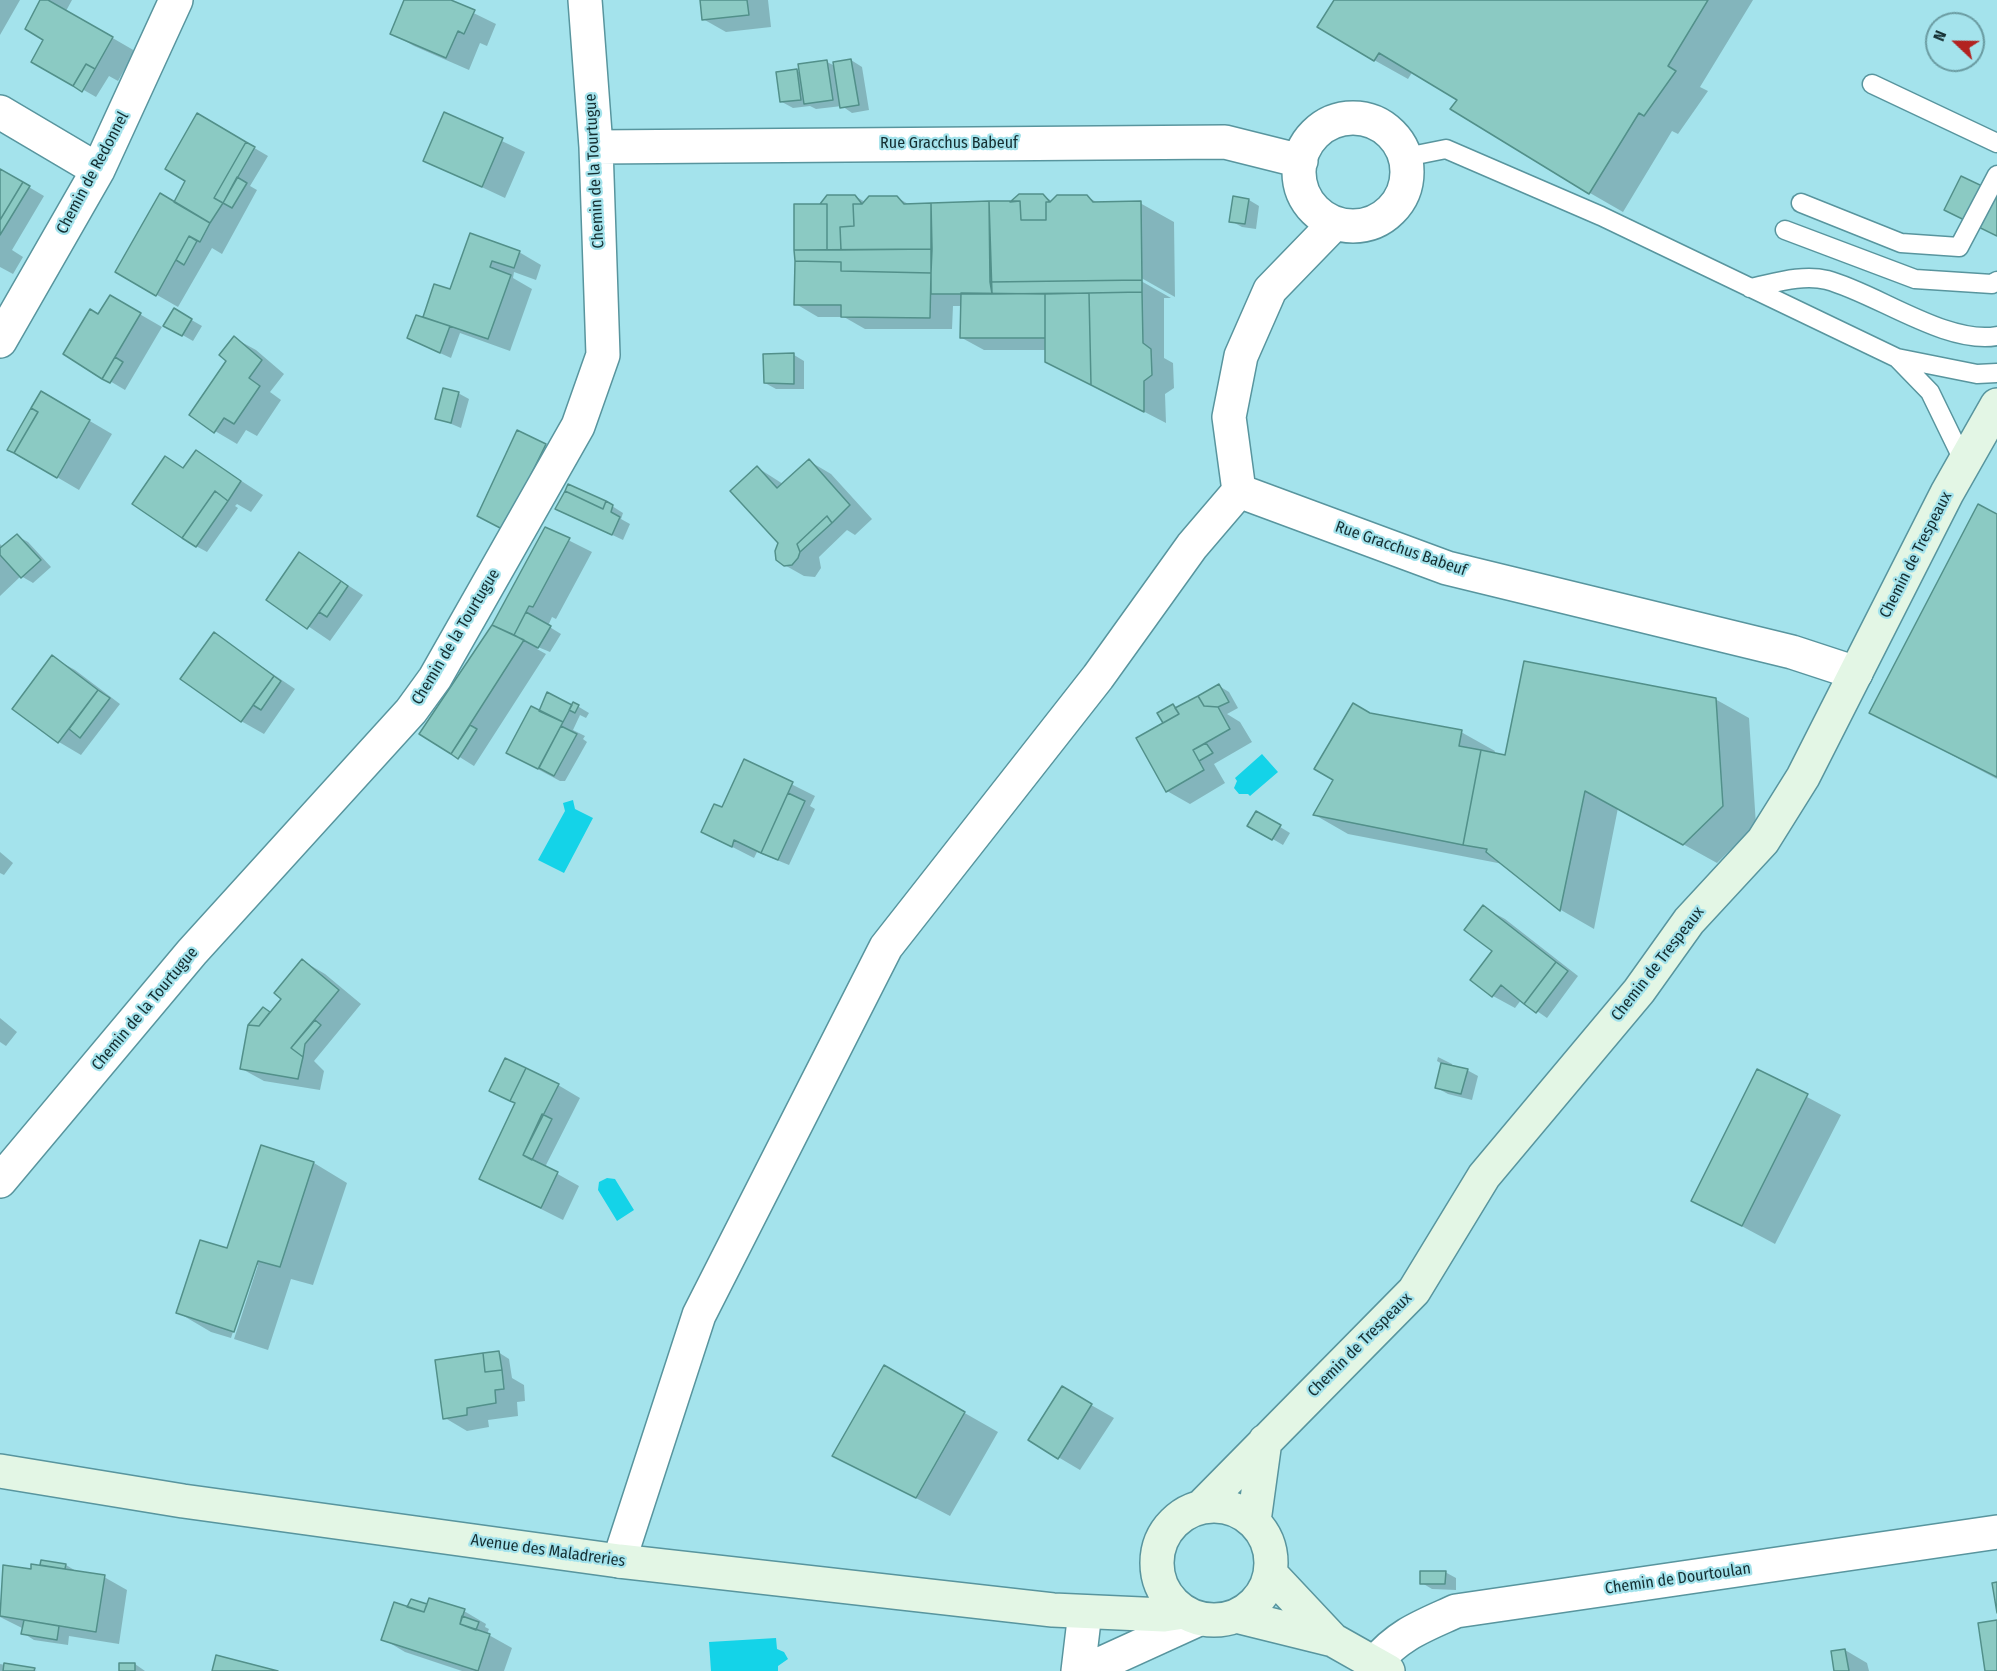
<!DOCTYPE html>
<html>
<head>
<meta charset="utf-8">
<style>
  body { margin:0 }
  #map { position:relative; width:1997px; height:1671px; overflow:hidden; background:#a4e3ec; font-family:"Fira Sans Condensed",sans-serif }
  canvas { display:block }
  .north { position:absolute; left:1925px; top:12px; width:60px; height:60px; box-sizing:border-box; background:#a4e3ec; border:2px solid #6a9ba1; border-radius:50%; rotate:292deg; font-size:16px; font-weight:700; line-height:24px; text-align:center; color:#142e31 }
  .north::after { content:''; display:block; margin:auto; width:21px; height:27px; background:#b22220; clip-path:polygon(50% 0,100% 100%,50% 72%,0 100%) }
</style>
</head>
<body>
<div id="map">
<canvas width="1997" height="1671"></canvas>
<div class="north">N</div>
</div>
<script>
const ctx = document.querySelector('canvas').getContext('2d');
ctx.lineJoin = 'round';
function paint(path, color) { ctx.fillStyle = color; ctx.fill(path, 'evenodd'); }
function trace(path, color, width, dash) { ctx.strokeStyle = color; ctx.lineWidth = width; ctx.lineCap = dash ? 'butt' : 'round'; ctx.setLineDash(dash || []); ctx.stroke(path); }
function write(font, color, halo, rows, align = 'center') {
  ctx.font = font + ' "Fira Sans Condensed",sans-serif'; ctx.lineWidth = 4.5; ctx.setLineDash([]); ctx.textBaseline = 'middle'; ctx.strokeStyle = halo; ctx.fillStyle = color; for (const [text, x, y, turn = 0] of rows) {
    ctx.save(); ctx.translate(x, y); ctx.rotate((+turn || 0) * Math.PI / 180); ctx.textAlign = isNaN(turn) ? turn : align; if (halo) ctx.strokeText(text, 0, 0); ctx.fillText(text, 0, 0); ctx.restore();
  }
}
paint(new Path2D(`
  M1262,754L1278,772L1250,796L1248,794H1239L1234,788L1237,781L1235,778Z
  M573,800L575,809L593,818L564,873L538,860L565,811L563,803Z
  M607,1178L615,1179L634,1210L617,1221L598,1190L599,1182Z
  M776,1638L777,1649L784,1652L788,1659L778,1666V1671H711L709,1642Z`), '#14d3e8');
paint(new Path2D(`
  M0,0H20L0,35Z
  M42,0H72L66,11L135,51L118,81L109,76L96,97L33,61L45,39Z
  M405,0H447L496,24L487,46L480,43L469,70L414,46L391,33Z
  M701,0H768L771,27L726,32L703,19Z
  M1336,0H1753L1700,87L1708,91L1678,134L1672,131L1623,212L1590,193L1459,100L1413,71L1408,79L1374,60Z
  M851,60L862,67L869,110L852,113L842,106L816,109L810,106L793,108L782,102L797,71L801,73L827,62L835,66Z
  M445,114L525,152L505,198L424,160Z
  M198,115L268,156L250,186L257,190L222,254L212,248L178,307L117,272L175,204L187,180Z
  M0,170L44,196L12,250L23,257L13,274L0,267Z
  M1043,195L1053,202L1086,196L1098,203H1140L1174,222L1175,297L1136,275L1134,277L1171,298H1164V358L1173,363L1174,388L1165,394L1166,423L1046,361V350H984L962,338V306H953L952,329H865L844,317H818L796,304L821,205L855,196L865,202L896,197L910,205L1011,203Z
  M1249,200L1259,206L1256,229L1242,227L1231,221Z
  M470,235L519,252L541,265L536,280L514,272L513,278L532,289L510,351L460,333L451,358L420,344L430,320L425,316L451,291Z
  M110,297L162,327L125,390L103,377L98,316Z
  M174,310L202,326L193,341L165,325Z
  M234,338L256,350L284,374L270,392L281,400L257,436L246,430L237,444L215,431Z
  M794,355L804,361V389H776L765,383Z
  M42,393L112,434L79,490L9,449Z
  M458,393L469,399L461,428L437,418Z
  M518,432L568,458L501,528Z
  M197,452L263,495L251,512L237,504L235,506L238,508L207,552L196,546L166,458L185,469Z
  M809,461L831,474L872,519L855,535L847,530L819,557L821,568L815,577L804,576L781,563L780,543L758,468L783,484Z
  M612,506L623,513L621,519L630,524L623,540L568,514Z
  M1997,515V779L1871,712Z
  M546,529L592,552L556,619L552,617L548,626L561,634L550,652L538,647L537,649L546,654L474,766L421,733L493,626Z
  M17,536L28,542L51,567L33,583L21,576L0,596V544L3,547Z
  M300,554L363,595L330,641L268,599Z
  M214,634L295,689L264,734L241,721Z
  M52,657L75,670L120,704L81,755L59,742L14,708Z
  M1219,686L1229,692L1238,708L1227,714L1240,722L1252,742L1214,764L1225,783L1190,804L1167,791L1165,723L1173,705L1178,709Z
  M1715,699L1749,718L1756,825L1717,863L1618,808L1594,929L1561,910L1503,864L1348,834L1315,815L1369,714L1461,732L1495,751L1494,754L1506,757Z
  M574,704L589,713L586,718L580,715L573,730L585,736L583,739L587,742L565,781H560L530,765L540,712Z
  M745,761L815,796L810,806L815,809L789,865L757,852L754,858L703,832L723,809Z
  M1257,813L1290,833L1283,845L1249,825Z
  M0,852L13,863L4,875L0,873Z
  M1483,907L1505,919L1578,976L1547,1018L1521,1000L1515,1008L1493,996L1494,951Z
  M303,961L325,974L361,1004L314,1061L324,1071L320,1090L264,1081L242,1069L264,1009L271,1013L283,999Z
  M0,1018L17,1032L6,1046L0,1042Z
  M1438,1057L1452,1064V1067L1467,1070L1478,1076L1472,1100L1448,1094L1437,1088L1442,1064L1437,1061Z
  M1758,1071L1841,1115L1775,1244L1693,1200Z
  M558,1085L580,1098L545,1167L579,1186L563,1220L481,1179Z
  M262,1147L314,1163L347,1183L313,1285L291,1279L268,1350L234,1339L258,1265H255L231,1338L211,1332L177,1312L228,1250Z
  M498,1352L509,1359L512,1378L524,1385L525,1401L517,1402L518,1416L488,1420L489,1427L467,1431L445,1418Z
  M884,1367L998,1432L950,1516L834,1455Z
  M1084,1401L1114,1418L1080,1470L1058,1457Z
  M42,1561L66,1565L76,1571L104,1577L127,1590L119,1644L69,1636L68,1645L34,1640L23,1633L24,1629L0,1617L4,1567L32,1571L42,1567Z
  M1445,1572L1456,1578V1590L1432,1589L1422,1583Z
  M426,1606L464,1611L486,1624L485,1627L489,1629L487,1634L512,1648L504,1671H462L405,1652L383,1639L408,1609Z
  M1845,1650L1867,1663L1869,1671H1836Z
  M0,1664L34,1670L37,1671H0Z
  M135,1664L145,1671H121Z`), '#0003');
const building = new Path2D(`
  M40,0H48L113,37L95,69L86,64L73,86L31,62L43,40L25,29Z
  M404,0H451L475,10L464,34L458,31L446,58L390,34Z
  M700,0H747L749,15L702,20Z
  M1334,0H1708L1668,66L1676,71L1644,116L1639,113L1589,194L1450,109L1457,100L1379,53L1374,61L1317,27Z
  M851,59L859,105L840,108L833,62Z
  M827,60L833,100L804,104L798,64Z
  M86,64L95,69L82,92L73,86Z
  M797,69L801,100L780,102L776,72Z
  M444,112L503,138L482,187L423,161Z
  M197,113L246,142L214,198L223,203L210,223L174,202L185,181L165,169Z
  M246,142L255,147L223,203L214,198Z
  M0,169L23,182L0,220Z
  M1961,176L1997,193V236L1944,210Z
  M237,177L247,183L232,208L223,203Z
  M23,182L30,186L0,235V220Z
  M160,193L210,223L200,242L189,236L156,296L115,272Z
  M1019,194H1043L1050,202H1046V220H1021L1020,201L1010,202Z
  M827,195H855L862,204H853L854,226L840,227L841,250H827V204H820Z
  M1057,195H1087L1093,202L1141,201L1142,280L990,282L989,201H1020L1021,220H1046V202H1050Z
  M869,196H897L904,204L931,203L932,249L841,250L840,227L854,226L853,204H862Z
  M1233,196L1249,199L1245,224L1229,222Z
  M989,201L992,294H931V203Z
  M794,204H827V250H794Z
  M470,233L520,251L514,268L492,261L490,267L511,275L488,339L423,317L434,284L450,289Z
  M189,236L197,241L184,265L176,260Z
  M932,249L931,273L841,271V262L795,261L794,250Z
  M795,261L841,262V271L931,273L930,318L841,317V305H794Z
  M1142,280V292L1089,293L992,294L990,282Z
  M1142,292L1143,343L1151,349L1152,375L1144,381V412L1091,385L1089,293Z
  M961,293L1045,294V338H960Z
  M1089,293L1091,385L1045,362V294Z
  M110,295L141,313L102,379L63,354L90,309L98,314Z
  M174,308L192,319L182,336L163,326Z
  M416,315L450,326L440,353L407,338Z
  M234,336L262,360L249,378L260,386L234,424L224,418L214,433L189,415L226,361L219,355Z
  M794,353V384L764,383L763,354Z
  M115,357L123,362L110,383L102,379Z
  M443,388L459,392L451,423L435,419Z
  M41,391L90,420L57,478L14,453L38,412L31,408Z
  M31,408L38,412L14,453L7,450Z
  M517,430L546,444L504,530L477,516Z
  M196,450L241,481L228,501L215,491L182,538L132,504L165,456L183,468Z
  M809,459L850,505L832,523L827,516L797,544L800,552L798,558L792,565L784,566L776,560L775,551L778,543L730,491L757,466L777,488Z
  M568,484L606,501L603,509L565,491Z
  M215,491L228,501L196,547L182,538Z
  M565,491L603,509L606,501L613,505L611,512L620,517L612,535L555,509Z
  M1978,504L1997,514V777L1869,713Z
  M827,516L832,523L800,552L797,544Z
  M545,527L570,538L533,607L529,606L514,635L492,625Z
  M17,534L41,560L21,578L0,555V548Z
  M299,552L341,581L307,629L266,600Z
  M341,581L348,586L327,617L319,612Z
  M526,612L551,626L538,648L514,635Z
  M492,625L524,640L451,754L419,734Z
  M214,632L274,676L241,722L180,679Z
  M52,655L98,690L58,743L12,709Z
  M1524,661L1716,698L1723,806L1683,845L1585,791L1560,911L1486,852L1487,849L1463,845L1481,750L1505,755Z
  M274,676L281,681L261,710L253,705Z
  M1219,684L1229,702L1218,707L1204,706L1198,696Z
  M98,690L110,698L80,738L69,729Z
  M547,692L572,705L563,722L539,711Z
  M1198,696L1204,706L1218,707L1230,729L1193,750L1204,770L1166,792L1136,738L1179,714L1175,708Z
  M573,702L579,705L575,713L569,710Z
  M1353,703L1370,713L1462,730L1459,746L1481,750L1463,845L1313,815L1333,780L1314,769Z
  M1173,704L1179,714L1163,723L1157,713Z
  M531,706L563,722L538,769L506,753Z
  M470,725L477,729L458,759L451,754Z
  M561,726L577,734L554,776L539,768Z
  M1206,743L1213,753L1199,761L1193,750Z
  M744,759L793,782L761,853L734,840L732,847L701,832L714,804L722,807Z
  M788,793L805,801L778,860L761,853Z
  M1256,811L1281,825L1272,840L1247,826Z
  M1483,905L1556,962L1524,1004L1501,985L1492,997L1470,980L1492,951L1464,930Z
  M302,959L339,990L291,1048L303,1057L298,1079L240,1069L248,1025L259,1026L281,999L274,993Z
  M1556,962L1568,971L1536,1013L1524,1004Z
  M263,1007L270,1012L259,1026L248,1025Z
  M315,1020L321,1025L305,1044L303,1057L291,1048Z
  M505,1058L526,1068L510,1101L489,1091Z
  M1441,1063L1468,1069L1461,1094L1435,1088Z
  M526,1068L559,1084L523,1155L558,1172L541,1208L479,1179L515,1103L510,1101Z
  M1757,1069L1808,1094L1742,1226L1691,1201Z
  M542,1114L552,1119L532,1160L523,1155Z
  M261,1145L314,1162L280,1267L258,1261L234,1332L176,1313L200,1240L227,1248Z
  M499,1351L502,1370L485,1372L483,1353Z
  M483,1353L485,1372L502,1370L504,1389L495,1390L496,1403L467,1408V1415L443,1419L435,1360Z
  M884,1365L965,1412L916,1498L832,1456Z
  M1062,1386L1092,1404L1058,1459L1028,1440Z
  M41,1560L66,1564L65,1569L40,1565Z
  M31,1564L105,1575L96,1632L0,1616L3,1565L31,1569Z
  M1420,1571H1446L1445,1584H1420Z
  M1997,1582V1613L1992,1583Z
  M429,1598L465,1609L460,1624L490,1634L478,1671L381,1640L394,1602L424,1612Z
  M411,1599L427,1604L424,1612L407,1607Z
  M462,1616L479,1622L476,1630L460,1624Z
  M24,1620L59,1626L57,1640L21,1634Z
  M1997,1620V1671H1985L1978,1623Z
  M1845,1649L1849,1671H1834L1831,1651Z
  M216,1655L278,1671H212Z
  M4,1663L35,1668L34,1671H3Z
  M119,1663H135V1671H119Z`);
paint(building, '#8bcac3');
trace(building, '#52908a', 1.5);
const lane = new Path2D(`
  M1872,84L1997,143
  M1406,157L1446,149L1601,216L1897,358
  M1801,203L1901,243L1959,247L1997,175
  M1785,230L1915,279L1992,284L1997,281
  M1750,288C1775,283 1802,274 1827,280C1876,293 1946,345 1997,336
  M1964,462L1930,392L1897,358L1977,374L1997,373`);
const street = new Path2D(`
  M0,112L98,170
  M1299 172a54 54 0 1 1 108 0a54 54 0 1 1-108 0Z
  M596,147L1225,142L1301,161
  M1334,224L1270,290L1241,356L1229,417L1239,491L1447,568L1792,652L1856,673
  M0,341L98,170L176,0
  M0,1181L192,952L411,711L435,678L578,426L603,355L596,147L585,0
  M619,1561L699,1315L886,947L1098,677L1192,546L1239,491
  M1375,1663C1399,1634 1423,1626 1456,1611L1997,1532
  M1078,1671L1085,1612
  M1085,1671L1199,1619`);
const secondary = new Path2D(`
  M0,1471L183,1501L619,1561L1053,1610L1164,1615L1183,1612
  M1157 1563a57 57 0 1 1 114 0a57 57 0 1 1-114 0Z
  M1201,1507L1414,1291L1484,1176L1639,991L1689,921L1763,841L1803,777L1947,493L1997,405
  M1254,1521L1265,1441
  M1271,1574L1333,1640L1388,1671
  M1236,1616L1333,1640`);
trace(lane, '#58959e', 21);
trace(street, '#58959e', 36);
trace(secondary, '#58959e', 36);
trace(lane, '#fff', 18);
trace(street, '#fff', 33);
trace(secondary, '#e3f6e5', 33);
write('16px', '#142e31', '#a4e3ec', [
  ["Rue Gracchus Babeuf",949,144],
  ["Chemin de la Tourtugue",595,171,-93],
  ["Chemin de Redonnel",93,173,-62],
  ["Rue Gracchus Babeuf",1401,549,19],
  ["Chemin de Trespeaux",1916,555,-63],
  ["Chemin de la Tourtugue",456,637,-59],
  ["Chemin de Trespeaux",1658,964,-52],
  ["Chemin de la Tourtugue",145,1009,-50],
  ["Chemin de Trespeaux",1360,1345,-45],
  ["Avenue des Maladreries",548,1551,8],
  ["Chemin de Dourtoulan",1678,1579,-8]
]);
</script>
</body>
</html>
